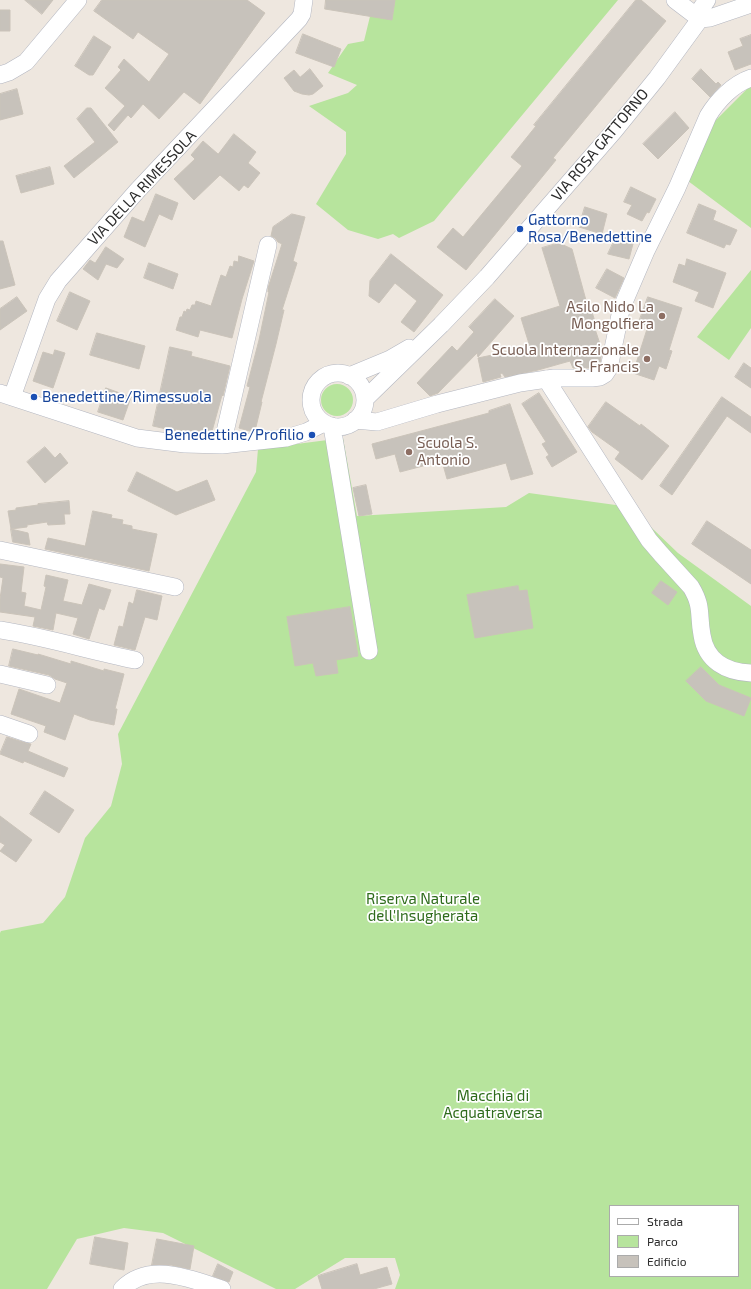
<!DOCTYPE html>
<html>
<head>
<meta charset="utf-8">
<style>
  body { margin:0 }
  #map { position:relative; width:751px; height:1289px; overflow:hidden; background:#eee7df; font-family:"Exo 2",sans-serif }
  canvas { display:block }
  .legend { position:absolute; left:609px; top:1205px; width:130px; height:72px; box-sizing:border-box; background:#fff; border:1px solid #ababab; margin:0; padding:5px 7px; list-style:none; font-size:12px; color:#2d2d2d }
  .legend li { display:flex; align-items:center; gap:8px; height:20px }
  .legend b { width:20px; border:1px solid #ababab }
</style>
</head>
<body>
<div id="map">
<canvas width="751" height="1289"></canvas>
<ul class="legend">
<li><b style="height:5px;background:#fff"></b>Strada</li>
<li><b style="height:11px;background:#b7e49d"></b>Parco</li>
<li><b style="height:11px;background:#c7c2bb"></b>Edificio</li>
</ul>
</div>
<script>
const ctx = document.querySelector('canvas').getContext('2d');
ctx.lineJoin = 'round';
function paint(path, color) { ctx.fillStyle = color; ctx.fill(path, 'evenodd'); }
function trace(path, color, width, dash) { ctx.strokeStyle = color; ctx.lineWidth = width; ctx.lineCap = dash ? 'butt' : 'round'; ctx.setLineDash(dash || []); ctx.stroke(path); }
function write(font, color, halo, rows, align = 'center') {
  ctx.font = font + ' "Exo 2",sans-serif'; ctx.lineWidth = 3.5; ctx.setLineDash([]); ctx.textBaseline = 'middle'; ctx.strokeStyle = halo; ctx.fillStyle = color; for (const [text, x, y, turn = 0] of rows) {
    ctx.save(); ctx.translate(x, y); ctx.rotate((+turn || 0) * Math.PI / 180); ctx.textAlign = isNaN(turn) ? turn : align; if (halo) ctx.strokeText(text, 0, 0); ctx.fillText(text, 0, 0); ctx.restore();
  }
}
paint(new Path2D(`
  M374,0H618L434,221L399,238L393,234L378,239L348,230L316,204L346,154V132L309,106L348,93L357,85L328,73L348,44L364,41Z
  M751,85V228L684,178L706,130Z
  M751,270V328L729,360L697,337Z
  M321 400a16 16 0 1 1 32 0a16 16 0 1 1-32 0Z
  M343,438L357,516L506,507L529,493L630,507L678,553L751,606V1289H395L400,1275L395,1258H345L295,1289H276L163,1233L124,1228L77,1239L47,1289H0V933L1,931L43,923L65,897L85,838L111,806L122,764L118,734L256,472L258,449ZM610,1206H738V1276H610Z`), '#b7e49d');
const building = new Path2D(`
  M25,0H53L42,14Z
  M102,0H247L265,13L200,104L184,92L159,119L143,104L131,118L128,115L114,131L108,125L125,106L105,88L121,70L118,67L124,59L149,82L169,54L138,32L133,39L94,11Z
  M326,0H395L392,20L325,9Z
  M636,0H641L666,21L553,158L556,160L466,270L437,247L453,228L463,237L522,166L511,157L536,126L534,125Z
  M0,10H10V31H0Z
  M303,34L341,49L334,67L296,53Z
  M751,35V64L735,70L728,52L743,46L740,39Z
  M94,36L111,47L93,75H89L75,66Z
  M310,69L323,86L313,94L309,95L302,94L294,91L284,78L294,70L300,77Z
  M701,69L716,84L718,82L721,85L710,97L692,79Z
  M17,89L23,114L0,120V94Z
  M87,108H91L118,142L74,178L64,166L95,142L77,119Z
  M675,112L689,128L658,159L643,144Z
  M234,134L256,152L248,163L260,173L248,188L244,185L239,191L220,175L194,200L174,179L195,159L191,155L203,141L218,154Z
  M50,167L54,184L21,193L16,176Z
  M631,187L656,199L649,213L647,212L642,221L627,214L632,205L624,202Z
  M156,194L178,203L172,220L159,214L145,247L124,237L132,217L144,222Z
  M699,204L716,211L713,220L737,230L730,245L726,244L724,248L687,233Z
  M585,207L607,214L602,234L579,227Z
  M292,214L305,217L293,261L297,263L282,310H284L276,344L261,402H262L255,431L253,432L239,428L250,387L247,386L259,340L269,292H268V288L282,244L278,242L275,238L271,236L273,227Z
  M617,235L634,240L629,259L608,254Z
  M0,241H3L15,285L0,289Z
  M559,243L572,249L587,304L589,302L596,325L594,326L602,350L600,364L589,368H573L570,361L538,370L505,377L502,373L500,374L501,377L483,382L478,358L530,347L521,318L560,306L542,248Z
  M106,247L124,259L117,268L106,264L98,280L83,269L90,260L95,263Z
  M391,254L443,295L414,332L401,322L417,301L395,283L379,303L369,296L370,281Z
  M239,256L254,261L242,299L232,338L200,330L198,337L176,330L180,317H182L184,311L186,312L187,309L190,310L192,305H195L196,301L211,306L221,275L226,277L230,266L233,267L234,261L238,262Z
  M687,259L726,273L713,308L695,301L699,292L673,282L679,264L685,266Z
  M149,263L178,274L173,289L144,278Z
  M607,269L624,278L615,298L596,288Z
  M70,292L90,301L77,330L57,321Z
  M17,297L27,311L0,330V309Z
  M648,297L682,308L669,350L672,351L666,369L659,366L654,380L633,373L648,326L639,322Z
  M495,299L514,316L478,357L477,353L438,393L430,396L417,383L452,346L457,351L474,332L469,327Z
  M97,333L145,346L139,369L90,355Z
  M170,347L192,352L191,356L230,366L223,396L222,395L211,435L193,434L176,429L175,431L153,426Z
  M55,350L65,353L53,388L33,381L43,352L53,355Z
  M744,363L751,368V388L735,377Z
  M106,388L131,397L123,420L98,412Z
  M539,393L577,452L552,467L546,457L549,455L542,444L546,442L522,404Z
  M722,397L751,417V433L727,416L672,495L660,486Z
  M606,402L640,426L641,424L669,446L642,480L615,459L620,452L592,432L588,427Z
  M510,404L533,474L511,480L506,463L447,479L442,461L400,472L395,454L376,459L372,444L489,413V411Z
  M45,447L55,458L60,453L68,463L45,483L27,462Z
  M137,472L177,492L207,480L215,500L176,515L128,491Z
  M366,485L372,514L359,516L353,488Z
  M69,501L70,514H64L65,524L48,525L47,522L27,525V527L11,529L8,511L16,510V508L38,505V504Z
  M93,511L112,515L111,518L123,520L122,524L132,526V529L157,534L149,571L45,549L48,538L85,546Z
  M707,521L751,550V584L692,544Z
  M11,529L28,533L30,545L13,542Z
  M0,564L24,567L21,592L26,593L24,606L41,610L46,587L44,586L46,575L68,580L63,601L82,605L89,584L111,590L104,610L99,608L89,639L73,634L78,618L56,613L53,630L33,626L35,617L0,612V599L3,578L0,577Z
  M661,581L677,592L668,605L652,593Z
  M518,586L519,591L527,590L533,628L475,638L467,595Z
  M137,590L162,596L157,620L145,617L135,650L114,645L119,626L123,627L129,602L133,604Z
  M350,607L358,656L336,660L338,673L316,676L313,663L295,666L287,617Z
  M13,649L38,655V654L71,664V661L104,671V669L124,674L115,709H117L114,725L90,720L74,714L65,740L44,732L46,726L11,714L19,689L60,703L67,683L55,679L49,675L9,666Z
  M701,667L719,685L751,698L744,716L706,701L686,681Z
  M7,737L26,743L31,744L28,751L68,768L64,777L24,761L23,763L0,754Z
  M45,791L74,810L59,833L30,814Z
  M0,816L32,840L16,862L0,851L5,845L0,842Z
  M95,1237L128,1243L124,1270L90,1264Z
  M157,1239L194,1246L190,1269L171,1265H152Z
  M218,1264L233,1272L229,1282L213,1276Z
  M357,1264L360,1275L387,1267L392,1284L374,1289H322L318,1276Z`);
paint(building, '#c7c2bb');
trace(building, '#cac3b9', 1);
const minor = new Path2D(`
  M675,0L700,19
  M700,19L710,18L751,4
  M0,75L9,72L26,62L78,0
  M311 400a27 27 0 1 1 54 0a27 27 0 1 1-54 0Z
  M349,376L390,359L409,348
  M546,379L649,540L661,554L691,587C703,607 698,614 702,635C706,661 726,672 751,673
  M0,393L137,438L185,444L222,445L286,438L306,432L324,423
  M12,397L47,299L58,281L137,191L299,19L302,14L304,0
  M365,399L441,325L487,277L614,131L657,78L700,19V10L707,0
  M355,420L377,422L437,404L520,383L554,378H592L600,377L605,374L609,368L621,310L625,300L646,251L677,188L708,116C717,101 733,84 751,78
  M332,426L369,651
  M222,445L268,245
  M0,550L175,587
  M0,630C46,637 90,651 135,660
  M0,674L47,685
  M0,724L29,734
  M122,1289C149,1261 191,1279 222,1289`);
trace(minor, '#b3b6c0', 18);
trace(minor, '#fff', 17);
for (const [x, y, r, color] of [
  [520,229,4,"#1a4fb4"],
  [662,316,4,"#8d6e63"],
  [647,359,4,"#8d6e63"],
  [34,397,4,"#1a4fb4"],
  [312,435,4,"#1a4fb4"],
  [409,452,4,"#8d6e63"]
]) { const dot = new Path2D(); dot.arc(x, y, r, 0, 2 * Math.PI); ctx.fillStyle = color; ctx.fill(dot); trace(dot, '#fff', 1.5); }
write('15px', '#2d2d2d', '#fff', [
  ["VIA ROSA GATTORNO",600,145,-50],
  ["VIA DELLA RIMESSOLA",142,188,-47]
]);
write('15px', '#164399', '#fff', [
  ["Gattorno",528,220],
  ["Rosa/Benedettine",528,237],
  ["Benedettine/Rimessuola",42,397],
  ["Benedettine/Profilio",304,435,"right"]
], 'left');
write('15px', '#785e54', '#fff', [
  ["Asilo Nido La",654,307],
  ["Mongolfiera",654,324],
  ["Scuola Internazionale",639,350],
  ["S. Francis",639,367],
  ["Scuola S.",417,443,"left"],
  ["Antonio",417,460,"left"]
], 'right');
write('15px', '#2e6b1b', '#fff', [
  ["Riserva Naturale",423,899],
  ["dell'Insugherata",423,916],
  ["Macchia di",493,1096],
  ["Acquatraversa",493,1113]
]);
</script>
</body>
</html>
